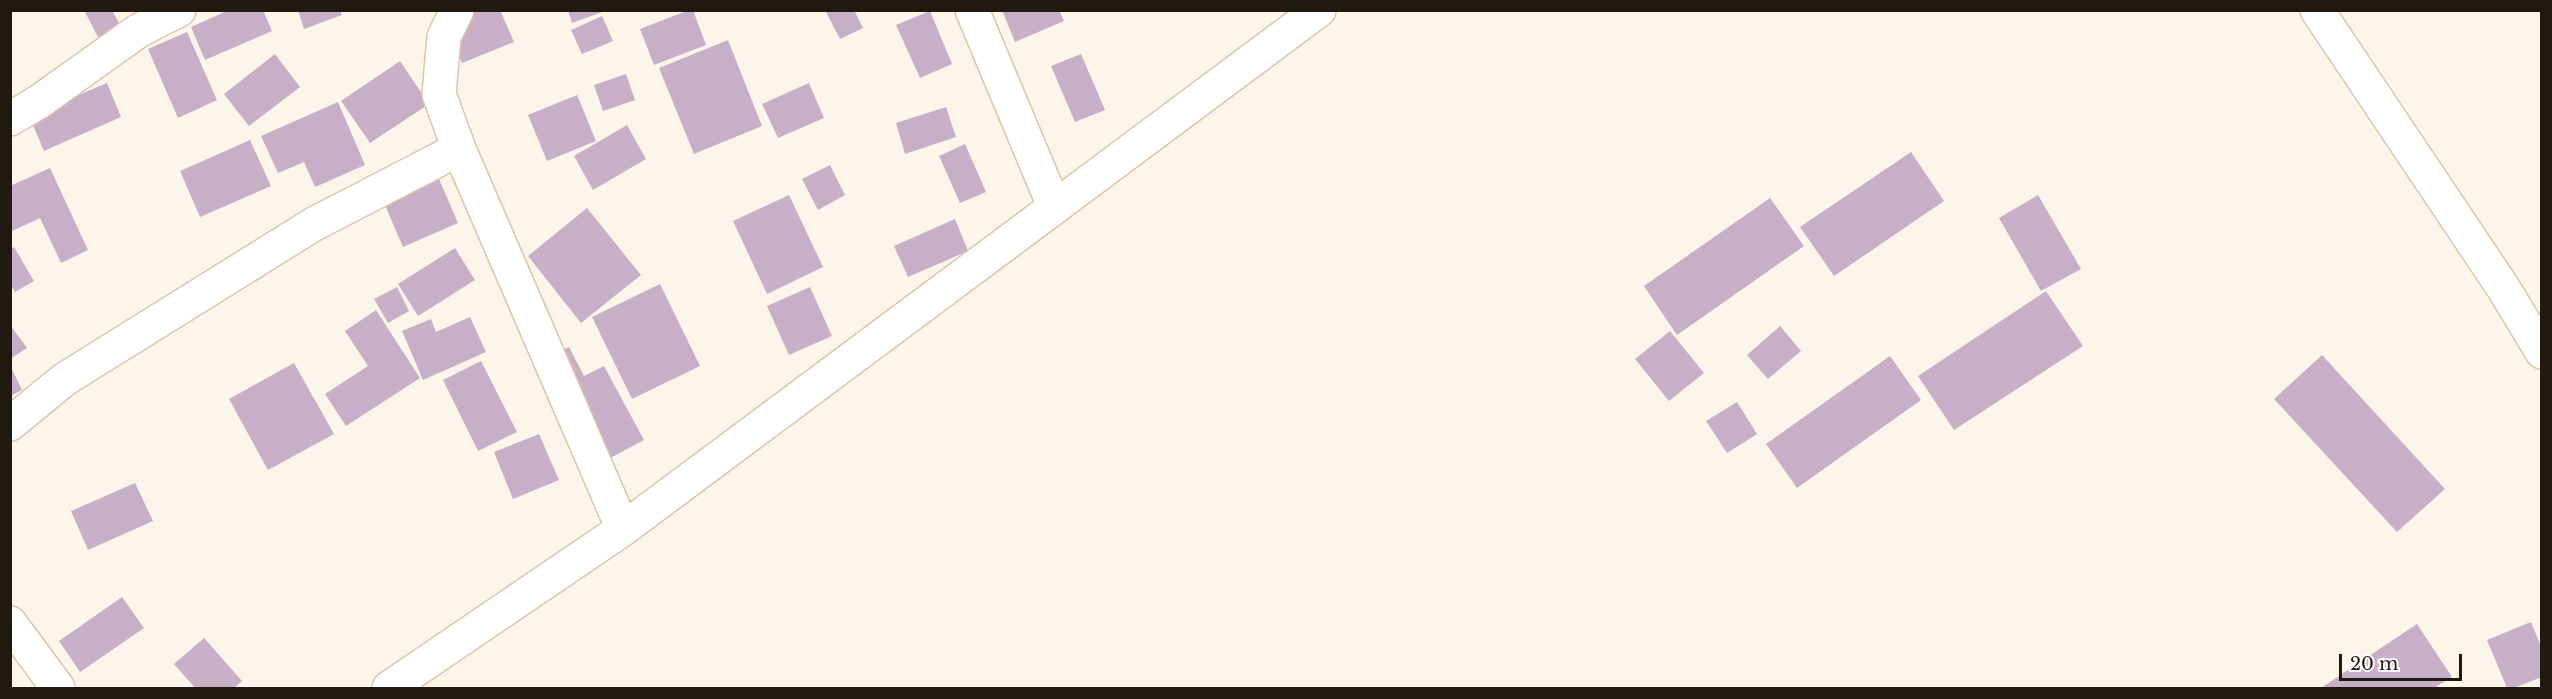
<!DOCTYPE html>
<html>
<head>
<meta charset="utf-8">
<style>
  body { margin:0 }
  #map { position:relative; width:2552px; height:699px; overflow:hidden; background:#fef5ea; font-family:"Libre Baskerville",serif }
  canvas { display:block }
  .frame { position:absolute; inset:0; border:12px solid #21190f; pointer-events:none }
  .scale { position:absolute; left:2339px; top:654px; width:123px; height:27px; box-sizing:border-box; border:3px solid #21190f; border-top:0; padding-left:8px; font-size:18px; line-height:21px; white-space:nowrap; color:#21190f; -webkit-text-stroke:4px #fff; paint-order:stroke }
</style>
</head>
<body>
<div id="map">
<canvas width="2552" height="699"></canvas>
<div class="frame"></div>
<div class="scale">20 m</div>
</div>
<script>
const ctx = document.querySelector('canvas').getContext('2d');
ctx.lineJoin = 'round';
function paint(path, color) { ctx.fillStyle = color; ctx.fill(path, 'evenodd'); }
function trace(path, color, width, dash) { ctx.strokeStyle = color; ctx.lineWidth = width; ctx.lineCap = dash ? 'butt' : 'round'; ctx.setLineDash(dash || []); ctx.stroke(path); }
paint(new Path2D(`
  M84,10H112L122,29L100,41Z
  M229,10H263L272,31L205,60L191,27Z
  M298,10H340L342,15L304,29Z
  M440,10H500L514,42L462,63Z
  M568,10H605V11L572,23Z
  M689,10H693L706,45L654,65L640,29Z
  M825,10H854L863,28L840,39Z
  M1002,10H1059L1064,21L1015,42Z
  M930,11L952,64L920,78L896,25Z
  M602,16L613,41L582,54L571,30Z
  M187,32L217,100L178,118L148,49Z
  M728,40L762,126L694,154L659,68Z
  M275,54L300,87L249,126L224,94Z
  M1081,54L1105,110L1075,122L1051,66Z
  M400,61L429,104L370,143L341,101Z
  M626,74L635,100L603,111L594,85Z
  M107,83L121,117L44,151L29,116Z
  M809,83L824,118L778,138L762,104Z
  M577,95L596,141L547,161L528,115Z
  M338,102L365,165L315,187L304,162L278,173L261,136Z
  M946,107L956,137L905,154L896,123Z
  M627,125L646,159L593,190L574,156Z
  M250,140L271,186L200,217L180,171Z
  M965,144L986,192L960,203L939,156Z
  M1911,152L1944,201L1834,276L1800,227Z
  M830,165L845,195L818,210L802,179Z
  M50,168L88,250L61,263L40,218L10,232V186Z
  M436,172L458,223L403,247L381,196Z
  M789,195L823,267L767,294L733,221Z
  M2038,195L2081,269L2041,291L1999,218Z
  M1770,198L1804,246L1677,335L1644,286Z
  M587,208L641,275L581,323L528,256Z
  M955,219L968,251L908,277L894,246Z
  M14,247L34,281L15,292L10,284V249Z
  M455,248L475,280L418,316L398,284Z
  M660,284L700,366L632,399L592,317Z
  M397,287L409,311L388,323L374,299Z
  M810,287L832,336L789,355L767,306Z
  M2046,291L2083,346L1954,430L1918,376Z
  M376,310L420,378L346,426L325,394L368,366L345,331Z
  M470,317L486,352L423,380L402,331L431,319L436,332Z
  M10,325L27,348L10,359Z
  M1780,326L1801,351L1768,379L1747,355Z
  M1670,331L1704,373L1669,401L1635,359Z
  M569,347L584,376L604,366L644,440L599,464L543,361Z
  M2322,355L2445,489L2397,532L2274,399Z
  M1890,356L1921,400L1797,488L1766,444Z
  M481,361L517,432L478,451L443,380Z
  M294,363L334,434L268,470L229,399Z
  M10,365L22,390L10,396Z
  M1737,402L1757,434L1727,453L1706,421Z
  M539,434L559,480L513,499L494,452Z
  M135,483L153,521L88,550L71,511Z
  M122,597L144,628L80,672L59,641Z
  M2531,622L2542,649V677L2514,688H2507L2487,640Z
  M2417,624L2452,677L2434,688H2321Z
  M204,638L242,681L234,688H195L174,664Z`), '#c7afc8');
const minor = new Path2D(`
  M457,10L444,37L439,94L459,149L623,529
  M972,10L1054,206
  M2317,10L2504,289L2542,352
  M10,119L40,101L138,31L179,10
  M10,424L65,379L314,224L459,149
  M10,623L58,688
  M389,688L623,529L1319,10`);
trace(minor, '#dcc5ab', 36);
trace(minor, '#fff', 33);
</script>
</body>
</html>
